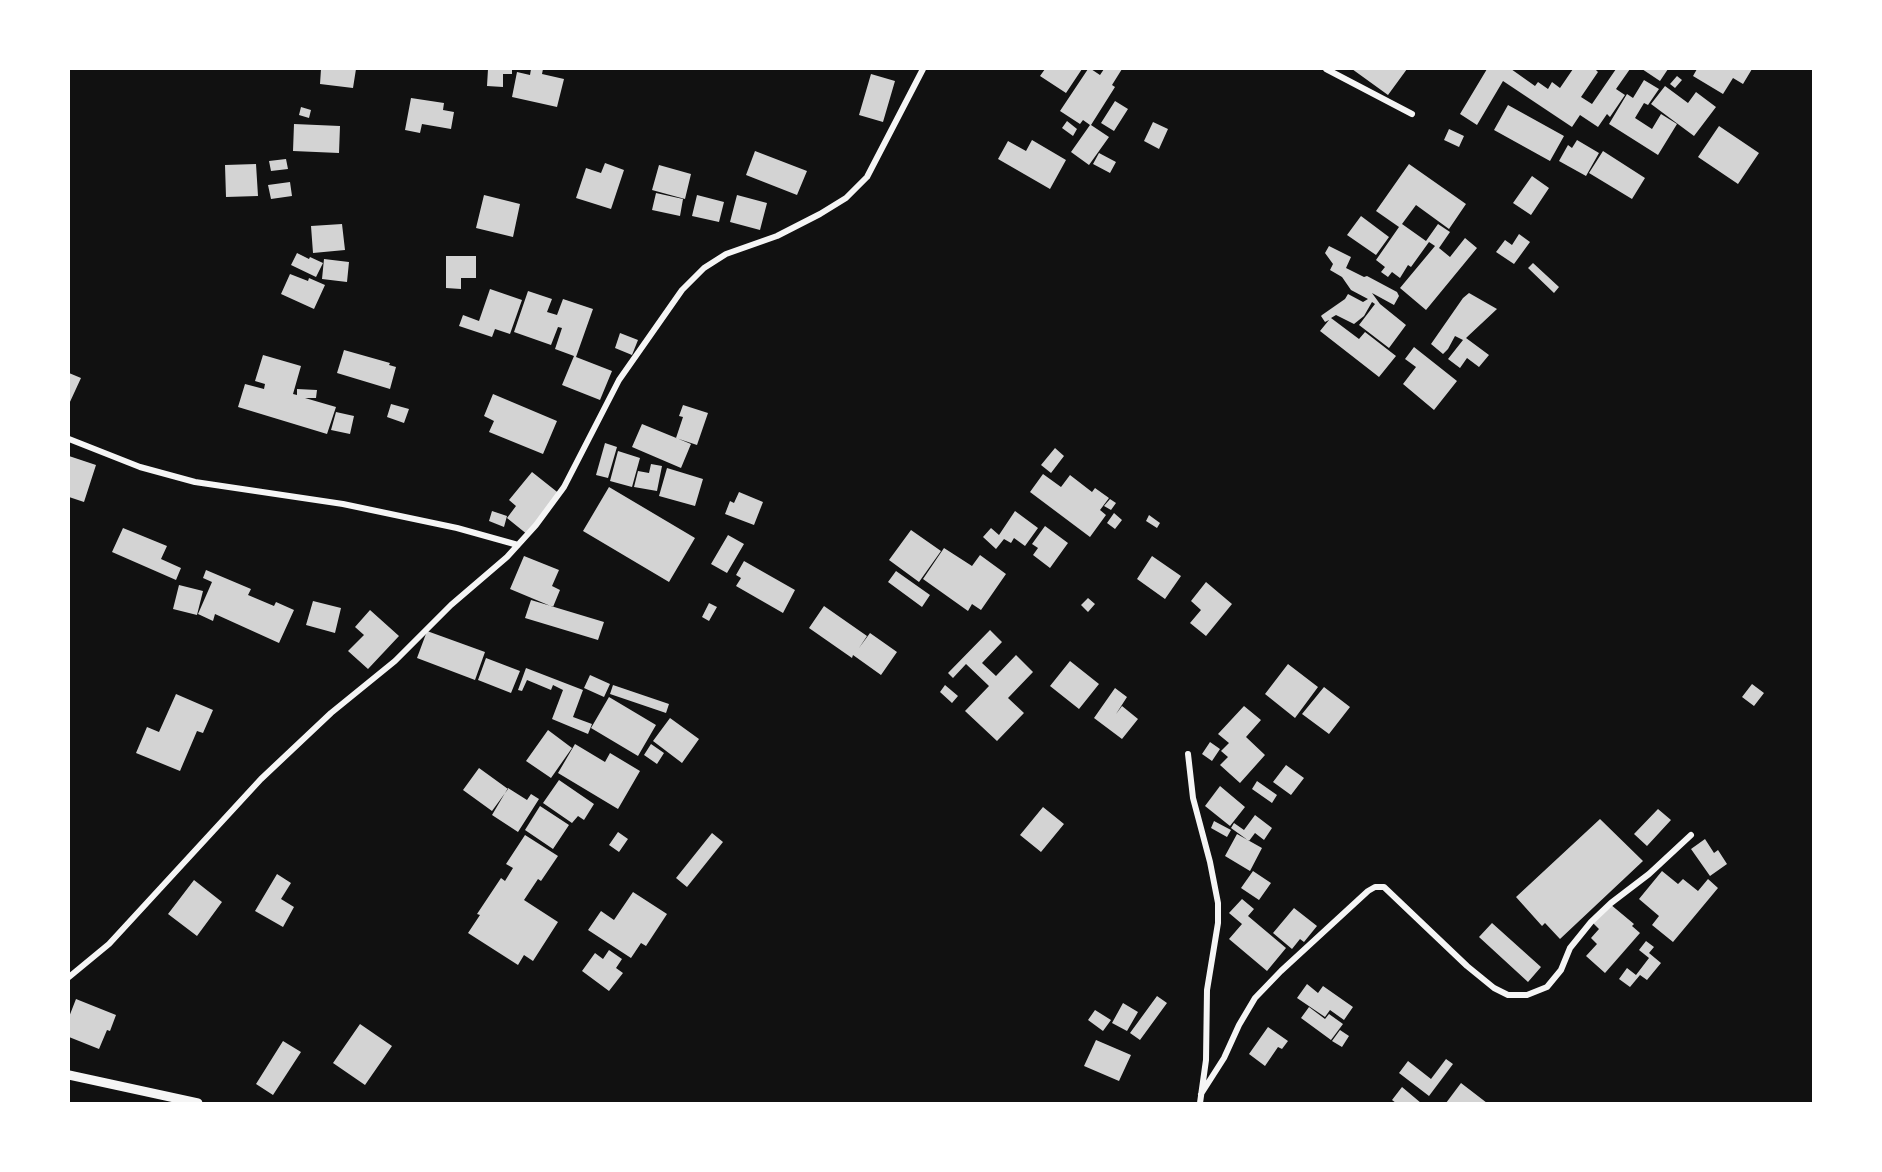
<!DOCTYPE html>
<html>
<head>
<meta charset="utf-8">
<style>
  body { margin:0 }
  #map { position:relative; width:1882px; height:1172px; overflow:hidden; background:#111; font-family:"Open Sans",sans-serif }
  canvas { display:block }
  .frame { position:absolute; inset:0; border:70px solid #fff; pointer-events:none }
</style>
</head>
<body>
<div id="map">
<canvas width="1882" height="1172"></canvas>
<div class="frame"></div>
</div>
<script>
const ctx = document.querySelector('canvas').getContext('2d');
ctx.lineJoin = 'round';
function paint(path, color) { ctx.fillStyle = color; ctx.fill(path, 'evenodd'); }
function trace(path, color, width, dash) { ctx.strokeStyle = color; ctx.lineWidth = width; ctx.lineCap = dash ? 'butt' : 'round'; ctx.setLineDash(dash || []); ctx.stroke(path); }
paint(new Path2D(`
  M321,69H356L353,88L320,84Z
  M488,69H512V74H503V87L487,86Z
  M531,69H543L542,74L564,79L557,107L512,97L517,72L530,75Z
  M1045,69H1082L1066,93L1040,76Z
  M1088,69H1091L1100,75L1104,69H1122L1112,85L1115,87L1091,125L1109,137L1089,165L1071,152L1090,125L1083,120L1080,124L1060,111Z
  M1352,69H1407L1388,95Z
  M1487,69H1511L1535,86L1538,82L1548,89L1552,82L1560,88L1573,69H1595L1598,72L1581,97L1592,104L1616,69H1630L1616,89L1625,95L1610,117L1607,114L1598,127L1580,115L1572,127L1503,81L1477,125L1460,114Z
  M1642,69H1668L1660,81Z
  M1697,69H1752L1743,84L1733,78L1723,94L1693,76Z
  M871,74L895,81L883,122L859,115Z
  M1677,76L1682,80L1675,88L1670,84Z
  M1644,80L1659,89L1648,105L1644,103L1635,118L1652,129L1661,114L1677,124L1658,155L1609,124L1627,94L1633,98Z
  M1665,86L1688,103L1696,92L1716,107L1694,136L1651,104Z
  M411,98L444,103L443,110L454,112L451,129L422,124L420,133L405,130Z
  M1115,101L1128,109L1114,131L1101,123Z
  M1508,105L1564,136L1550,161L1494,130Z
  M301,107L311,110L309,118L299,115Z
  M1067,121L1077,129L1073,136L1062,128Z
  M1153,122L1168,129L1159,149L1144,141Z
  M294,124L340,126L339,153L293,151Z
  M1719,126L1759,153L1738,184L1698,157Z
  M1449,129L1464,136L1459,147L1444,140Z
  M1032,140L1066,160L1050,189L998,159L1008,141L1026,151Z
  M1577,140L1599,153L1586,176L1559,161L1568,145L1572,148Z
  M755,151L807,171L797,195L746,175Z
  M1603,151L1645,178L1632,199L1589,173Z
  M1099,153L1116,162L1110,173L1093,164Z
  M286,159L288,169L271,171L269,161Z
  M605,163L624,170L611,209L576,198L586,168L601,173Z
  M256,164L258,196L226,197L225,165Z
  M1409,164L1466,204L1449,229L1416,205L1402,224L1426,241L1438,224L1450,232L1439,248L1450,257L1465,238L1477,248L1426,310L1400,288L1435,246L1429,242L1411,267L1408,265L1400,278L1392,272L1388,277L1381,272L1385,267L1376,260L1399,227L1376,211Z
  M659,165L691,174L685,199L652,190Z
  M1532,176L1549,188L1531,215L1513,203Z
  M290,182L292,196L271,199L268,185Z
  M656,193L683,199L680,216L652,210Z
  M484,195L520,204L513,237L476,228Z
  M697,195L724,202L719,222L692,216Z
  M737,195L767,203L760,230L730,222Z
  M1361,216L1389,237L1376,255L1347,235Z
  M342,224L345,250L313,253L311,226Z
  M1519,234L1530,242L1514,264L1496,252L1505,240L1512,245Z
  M1329,246L1351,257L1346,268L1364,277L1367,276L1397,292L1399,296L1394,305L1372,293L1380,304L1406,325L1389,348L1359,325L1375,304L1372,302L1364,316L1354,324L1336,315L1331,318L1359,339L1365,332L1396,356L1379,377L1320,331L1329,320L1325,322L1321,316L1322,315L1345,299L1348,294L1363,302L1368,299L1351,290L1342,277L1330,270L1333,264L1325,253Z
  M297,253L309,259L310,257L323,263L316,277L291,265Z
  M446,256H476V278H461V289L446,288Z
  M324,259L349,262L347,282L322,279Z
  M1533,263L1559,287L1554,293L1528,268Z
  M290,274L308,281L309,278L325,285L314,309L281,294Z
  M490,289L522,300L510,334L495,329L492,337L459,326L463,315L479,321Z
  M528,291L552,299L547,312L557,315L563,299L593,309L576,357L612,371L600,400L562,385L574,356L555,349L562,328L558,327L551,345L514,332Z
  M1469,293L1497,309L1466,338L1489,355L1479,367L1467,358L1460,368L1448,359L1463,340L1455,336L1448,349L1443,354L1431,344L1463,298Z
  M620,333L638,340L632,355L615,348Z
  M1414,347L1457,381L1434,410L1403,384L1416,367L1405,359Z
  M344,350L390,363L389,365L396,367L390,389L337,373Z
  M263,355L301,366L293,394L297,395V389L317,390L316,398H305L336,407L327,434L238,407L245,384L264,389L265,384L255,381Z
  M69,373L81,378L69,404Z
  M493,394L557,421L543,454L489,432L494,421L484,416Z
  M391,404L409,409L404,423L387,417Z
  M683,405L708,413L697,445L676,438L683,417L679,416Z
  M336,412L354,416L350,434L331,430Z
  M642,424L691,444L681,468L632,447Z
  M605,443L617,447L608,478L596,475Z
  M1055,448L1064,456L1051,473L1041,465Z
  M618,451L640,458L632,487L610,481Z
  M69,456L96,465L84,502L69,497Z
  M651,464L662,466L657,491L634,487L638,471L649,473Z
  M667,468L703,479L695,506L659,496Z
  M532,472L561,495L528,535L507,518L516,506L509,500Z
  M1043,474L1061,487L1070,475L1092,492L1095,488L1109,498L1100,510L1106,515L1090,537L1030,492Z
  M609,487L695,538L669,582L583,531Z
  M739,492L763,502L754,525L725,514L730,501L734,503Z
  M1110,499L1116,503L1111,510L1104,506Z
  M492,511L507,516L504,527L489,521Z
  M1015,511L1038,528L1025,546L1014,538L1011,543L1004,539L996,549L983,537L991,528L999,535Z
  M1114,513L1122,520L1115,529L1107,523Z
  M1149,515L1160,523L1157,528L1146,521Z
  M1045,526L1068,543L1050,568L1033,555L1038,548L1032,544Z
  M123,528L167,546L161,559L181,568L176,580L112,552Z
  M911,530L941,551L919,582L889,560Z
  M728,535L744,544L727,573L711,564Z
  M944,548L972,566L980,555L1006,574L981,610L972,604L968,611L923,579Z
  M524,556L559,570L552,586L560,590L553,607L510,589Z
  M1152,556L1181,576L1165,599L1137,579Z
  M744,561L795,590L783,613L736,586L741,578L736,575Z
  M206,570L251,589L248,595L274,606L276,602L294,610L279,643L215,614L213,621L198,614L212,582L203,578Z
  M896,571L930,595L922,607L888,582Z
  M1206,582L1232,604L1206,636L1190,623L1201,610L1191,601Z
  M179,585L203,591L197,615L173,609Z
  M1088,598L1095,604L1088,612L1081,605Z
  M531,600L604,622L598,640L525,618Z
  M313,601L341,608L335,633L306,625Z
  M709,603L717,607L709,621L702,617Z
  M824,606L867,636L859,648L870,633L897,652L881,675L853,655L852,658L809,628Z
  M370,610L399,636L368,669L348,651L364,635L355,627Z
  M990,630L1002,642L982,663L996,676L1016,655L1033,672L1008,698L1024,713L997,741L965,711L989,686L966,664L953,678L948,673Z
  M427,631L485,652L475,680L417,658Z
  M486,658L520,671L511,693L478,680Z
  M1070,661L1099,684L1079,709L1050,686Z
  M1288,664L1318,687L1295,718L1265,694Z
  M526,668L583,690L573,717L592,724L588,734L552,719L563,690L553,685L551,690L527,680L522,691L518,690Z
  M590,675L610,684L604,697L584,688Z
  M1752,684L1764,693L1754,706L1742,697Z
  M613,685L669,704L666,713L610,694Z
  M945,685L958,696L952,703L940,692Z
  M1324,687L1350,707L1329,734L1302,714Z
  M1115,688L1127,697L1116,714L1122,706L1138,719L1122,739L1094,718Z
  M176,694L213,710L203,733L197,731L180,771L136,753L147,727L159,732Z
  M609,697L656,725L638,756L591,728Z
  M1244,706L1261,720L1246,737L1265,755L1240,783L1220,765L1228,757L1221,751L1229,743L1218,734Z
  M670,718L699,739L682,763L653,741Z
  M548,730L572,748L551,778L526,761Z
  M1210,742L1220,749L1212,761L1202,754Z
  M575,744L605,762L610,753L640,771L618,809L558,773Z
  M651,744L664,753L657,764L644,755Z
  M1286,765L1304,778L1291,795L1273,782Z
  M479,768L508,789L492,811L463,790Z
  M559,780L594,804L584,820L578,816L572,823L543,803Z
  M1257,781L1277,795L1272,803L1252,789Z
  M1220,786L1245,807L1230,826L1205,806Z
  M508,788L527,800L531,794L539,799L518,832L492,815Z
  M540,806L569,825L553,849L525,830Z
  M1043,807L1064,824L1041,852L1020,835Z
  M1658,809L1671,820L1647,846L1634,834Z
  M1255,815L1272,828L1264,840L1255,833L1249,841L1231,828L1234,823L1244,830Z
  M1600,819L1643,861L1560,939L1545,923L1542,926L1516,897Z
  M1214,821L1231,830L1227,837L1211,828Z
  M618,832L628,839L619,852L609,845Z
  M712,833L723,842L687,887L676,878Z
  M1237,834L1262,848L1250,871L1225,856Z
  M525,835L558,856L541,881L538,879L524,900L558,922L533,961L524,955L518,965L468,933L480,915L477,914L501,878L505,881L513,868L506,864Z
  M1705,839L1714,853L1718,850L1727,864L1710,876L1691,849Z
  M1253,871L1271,883L1259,900L1241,888Z
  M1662,871L1678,884L1683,879L1698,891L1708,879L1718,888L1673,942L1652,925L1659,916L1639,899Z
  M277,874L291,883L281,899L294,907L283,927L255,911Z
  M194,880L222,902L197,936L168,914Z
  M633,892L667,914L646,946L641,943L631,958L588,930L601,911L614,920Z
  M1242,899L1254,909L1248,916L1286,948L1267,971L1229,939L1242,924L1229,913Z
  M1610,904L1634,924L1632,926L1640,933L1605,973L1586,956L1597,944L1591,938L1599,929L1593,923Z
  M1294,908L1317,926L1304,942L1300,939L1292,949L1273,933Z
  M1492,923L1541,967L1528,982L1479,937Z
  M1646,941L1654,947L1649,953L1661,963L1647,980L1640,975L1630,987L1619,979L1627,968L1636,975L1649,958L1639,950Z
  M609,950L622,959L616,968L623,973L609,991L582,971L595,953L603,959Z
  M1307,984L1318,993L1323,986L1353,1007L1344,1020L1330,1010L1325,1017L1297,998Z
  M1157,996L1167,1003L1140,1040L1130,1033Z
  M76,999L116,1015L110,1031L107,1030L99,1049L69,1037V1017Z
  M1123,1003L1138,1012L1127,1031L1112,1023Z
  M1309,1007L1325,1019L1329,1014L1343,1024L1331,1040L1301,1018Z
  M1095,1010L1111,1020L1103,1031L1088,1020Z
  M360,1024L392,1046L365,1085L333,1063Z
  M1268,1027L1288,1041L1282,1049L1278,1047L1265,1066L1249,1054Z
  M1340,1030L1349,1036L1342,1047L1332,1041Z
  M1096,1040L1131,1055L1119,1081L1084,1066Z
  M283,1041L301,1052L273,1095L256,1084Z
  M1446,1059L1453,1064L1429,1096L1399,1073L1408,1061L1431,1079Z
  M1461,1083L1487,1103H1446Z
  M1402,1087L1421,1103H1396L1392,1100Z`), '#d3d3d3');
trace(new Path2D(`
  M1326,69L1412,114
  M69,439L140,467L195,482L343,504L457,528L518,545
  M1188,754L1193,798L1210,862L1218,903V923L1207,990L1206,1060L1200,1103
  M69,977L109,944L261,779L331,713L395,661L451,605L507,557L536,525L564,487L619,380L682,290L704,268L726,254L777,236L820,214L846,198L867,177L923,69
  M1201,1094L1224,1058L1239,1025L1255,998L1281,971L1368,891L1375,887H1384L1467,966L1494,988L1508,995H1527L1547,987L1561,970L1570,948L1591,922L1611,903L1649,874L1691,835`), '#f5f5f5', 6);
trace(new Path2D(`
  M69,1075L198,1103`), '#f5f5f5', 9);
</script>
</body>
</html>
